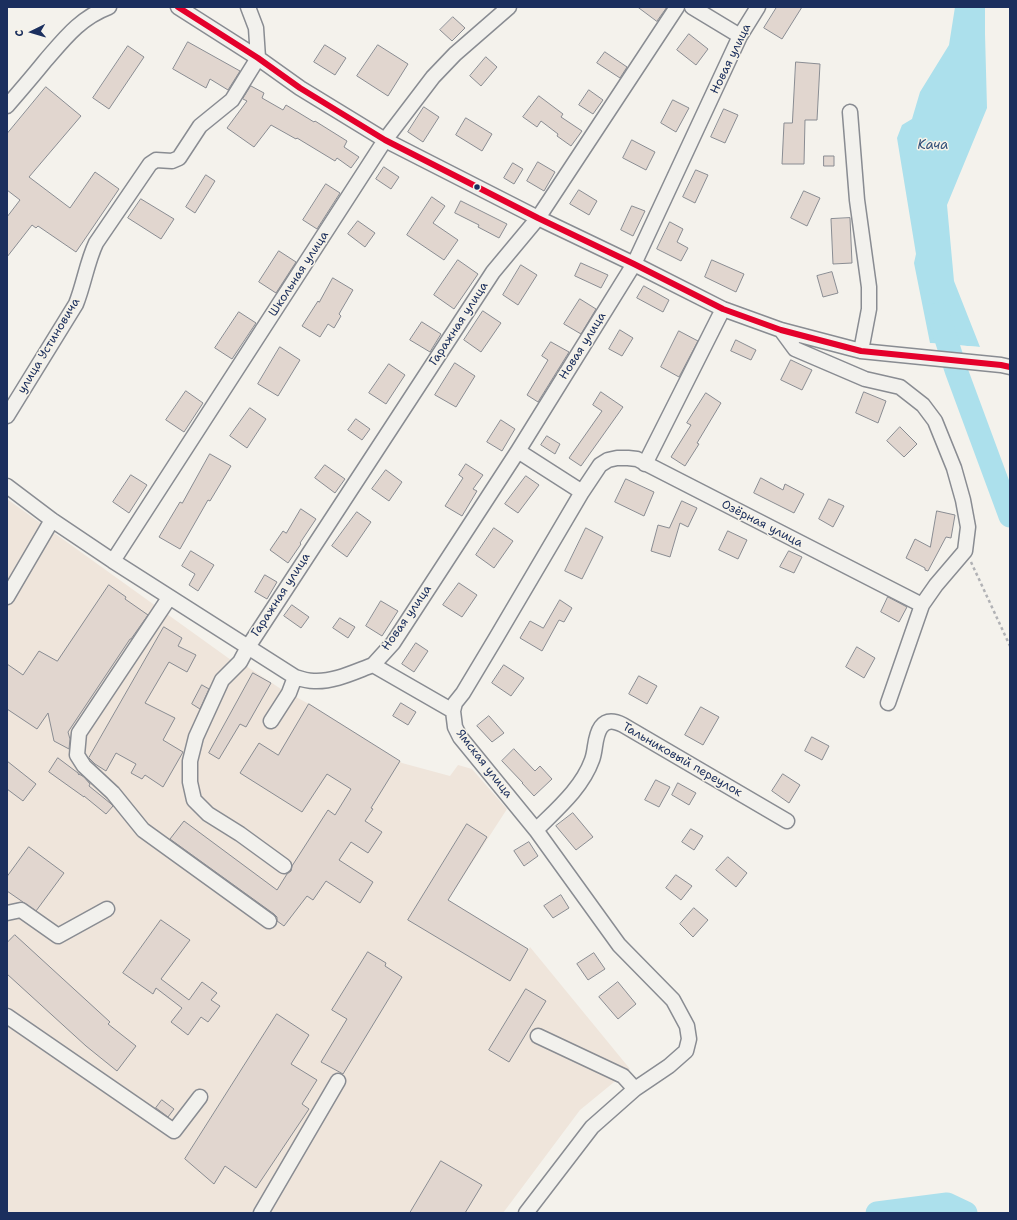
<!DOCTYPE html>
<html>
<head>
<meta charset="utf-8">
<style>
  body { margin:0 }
  #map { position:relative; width:1017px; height:1220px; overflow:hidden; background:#f4f2ec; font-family:"Shantell Sans",sans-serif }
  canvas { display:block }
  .frame { position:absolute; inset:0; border:8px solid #1b2f5e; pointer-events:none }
  .north { position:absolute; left:12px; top:12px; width:40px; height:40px; -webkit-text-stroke:3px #f7f3e8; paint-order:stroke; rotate:265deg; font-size:11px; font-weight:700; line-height:16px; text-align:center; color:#1b2f5e }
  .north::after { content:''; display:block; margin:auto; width:14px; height:18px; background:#1b2f5e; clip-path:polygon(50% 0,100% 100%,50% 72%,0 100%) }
</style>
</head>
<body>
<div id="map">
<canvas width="1017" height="1220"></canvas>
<div class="frame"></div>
<div class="north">С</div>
</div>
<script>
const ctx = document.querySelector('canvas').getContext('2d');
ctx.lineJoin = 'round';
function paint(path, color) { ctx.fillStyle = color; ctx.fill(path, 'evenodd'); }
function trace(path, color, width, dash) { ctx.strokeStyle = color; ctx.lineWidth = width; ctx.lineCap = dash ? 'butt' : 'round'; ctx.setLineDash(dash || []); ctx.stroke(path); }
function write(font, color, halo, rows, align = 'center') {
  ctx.font = font + ' "Shantell Sans",sans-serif'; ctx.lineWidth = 3; ctx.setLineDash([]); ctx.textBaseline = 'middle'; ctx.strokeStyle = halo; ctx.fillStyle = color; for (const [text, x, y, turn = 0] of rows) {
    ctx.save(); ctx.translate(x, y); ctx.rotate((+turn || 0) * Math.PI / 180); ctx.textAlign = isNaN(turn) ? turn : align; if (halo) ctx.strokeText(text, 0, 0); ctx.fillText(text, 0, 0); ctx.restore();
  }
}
paint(new Path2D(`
  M7,499L231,660L240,662L281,689L309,704L402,763L450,776L458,765L472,769L507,809L448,900L528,949L520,964L530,947L630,1069L580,1110L503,1213H7Z`), '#efe5db');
paint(new Path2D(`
  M955,7H985V34L987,108L947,205L954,281L980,347L930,343L914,263L916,254L897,138L902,125L912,119L920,92L949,45Z`), '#ace0ec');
paint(new Path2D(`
  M928,343L980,347L982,348L980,349L929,345Z`), '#f4f2ec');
trace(new Path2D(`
  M938,314L956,370L1010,516
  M877,1213L947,1204L966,1213`), '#ace0ec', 23);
const building = new Path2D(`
  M638,7H667L657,21Z
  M777,7H802L782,39L764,28Z
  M453,17L465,28L452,41L440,30Z
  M689,34L708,49L696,65L677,50Z
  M188,42L240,71L228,90L210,79L206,88L173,69Z
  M325,45L346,58L335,75L314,62Z
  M378,45L408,64L388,96L357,76Z
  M128,46L144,57L109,109L93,98Z
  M605,52L627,67L620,78L597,63Z
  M486,57L497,67L481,86L470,76Z
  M796,62L820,64L817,120H805L804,164H782L784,123H792Z
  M251,86L264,93L262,98L283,110L286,105L314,122L315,121L347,141L344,147L359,157L351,168L337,158L335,161L297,138L296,139L271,125L254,147L227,128L247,101L243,99Z
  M46,87L81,116L29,177L70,208L95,172L119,189L76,252L38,226L36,228L32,225L7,257V217L20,200L7,190V134Z
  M589,90L603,100L593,114L579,105Z
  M539,96L563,114L561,117L582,131L571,146L557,136L558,134L541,121L537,127L523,117Z
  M673,100L689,108L676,132L661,123Z
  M424,107L439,117L423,142L408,132Z
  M724,109L738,115L725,143L711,137Z
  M466,118L492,134L482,151L456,135Z
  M632,140L655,152L646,170L623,158Z
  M824,156H834V166H824Z
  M538,162L555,172L544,191L527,181Z
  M513,163L523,169L514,184L504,178Z
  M384,167L399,177L391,189L376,179Z
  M696,170L708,175L695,203L683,197Z
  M206,175L215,181L195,213L186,207Z
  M326,184L340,193L317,229L303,220Z
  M579,190L597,201L589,215L570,204Z
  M804,191L820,198L807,226L791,218Z
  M432,197L445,206L433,223L458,240L444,260L407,235Z
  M141,199L174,219L161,239L128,218Z
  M461,201L507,224L499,238L478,227L479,225L455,213Z
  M632,206L645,211L633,236L621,230Z
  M850,218L852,263L833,264L831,219Z
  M358,221L375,233L365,247L348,234Z
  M670,222L683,229L677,242L688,248L681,261L657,249Z
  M279,251L296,262L276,293L259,282Z
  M458,260L478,274L454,309L434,295Z
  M712,260L744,274L736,292L705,277Z
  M581,263L608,275L601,288L575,276Z
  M521,265L537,275L518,305L503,295Z
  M832,272L838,293L823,297L817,276Z
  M333,278L353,290L339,314L341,316L334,328L328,324L320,337L302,326L318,301L319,302Z
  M644,286L669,300L663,312L637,298Z
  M580,299L596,309L581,334L564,324Z
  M483,311L501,323L481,352L464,340Z
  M239,312L256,323L232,359L215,348Z
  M422,322L441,334L430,352L410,340Z
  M620,330L633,338L622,356L609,349Z
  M679,331L698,341L679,377L661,367Z
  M736,340L756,350L751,360L731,351Z
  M551,342L569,352L538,402L527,395L548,360L542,356Z
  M280,347L300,360L278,396L258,384Z
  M791,360L812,370L802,390L781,380Z
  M455,363L475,376L456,407L435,395Z
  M389,364L405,375L386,404L369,393Z
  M186,391L203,403L184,432L166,420Z
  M601,392L623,407L581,466L569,458L602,411L593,405Z
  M864,392L886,401L878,423L856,413Z
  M706,393L721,403L697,443L699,444L685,466L671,457L691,425L687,423Z
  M250,408L266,419L247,448L230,436Z
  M356,419L370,429L362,440L348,430Z
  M501,420L515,429L502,451L487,442Z
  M900,427L917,444L904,457L887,441Z
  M547,436L560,444L555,454L541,445Z
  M210,454L231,466L210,501L208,500L180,549L159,537L180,502L182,503Z
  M466,464L483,475L473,489L477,491L462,516L445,506L463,478L459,475Z
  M325,465L345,479L335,493L315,478Z
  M386,470L402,482L389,501L372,489Z
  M131,475L147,485L129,513L113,502Z
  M526,476L539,485L518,513L505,504Z
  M761,478L783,490L785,484L804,494L794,513L754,493Z
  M626,479L654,492L644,516L615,502Z
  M829,499L844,506L833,527L819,519Z
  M682,501L697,508L688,527L680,523L670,557L651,551L658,525L669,528Z
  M301,509L316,519L300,543L301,544L288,563L270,550L283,531L286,533Z
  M937,511L955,515L951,538L946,537L928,571L925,570V568L906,558L915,539L930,547Z
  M357,512L371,522L347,557L332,546Z
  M494,528L513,541L494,568L476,555Z
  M586,528L603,537L582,579L565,571Z
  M728,531L747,540L738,559L719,550Z
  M191,551L214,565L198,591L189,585L195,574L182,566Z
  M789,551L802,557L794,573L780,567Z
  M265,575L277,582L267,599L255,592Z
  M459,583L477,595L462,617L443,605Z
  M109,585L126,597L125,599L148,615L131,639H130L68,732L70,739L69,749L54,741L48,713L37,729L7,709V664L23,675L39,651L57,661Z
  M888,597L907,607L899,622L881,612Z
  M560,600L572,608L564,622L559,620L542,651L520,638L530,621L543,628Z
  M381,601L398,611L382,636L366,626Z
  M292,605L309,617L301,628L284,616Z
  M340,618L355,627L348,638L333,628Z
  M164,627L182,638L178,646L196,655L187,672L169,662L145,703L175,718L163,740L183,752L163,787L145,775L142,779L131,773L136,764L116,753L106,771L95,764L89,758Z
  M416,643L428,651L414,672L402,664Z
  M857,647L875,658L864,678L846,667Z
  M504,665L524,678L511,696L492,683Z
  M253,673L271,683L246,727L240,724L219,759L209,753Z
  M639,676L657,686L647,704L629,694Z
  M202,685L209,689L200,709L192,704Z
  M401,703L416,712L408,725L393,716Z
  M309,704L400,761L371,808L373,809L365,821L382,832L368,853L351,842L339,860L373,882L360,903L326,881L313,900L307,896L284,926L277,921V917L274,914L170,839L184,821L277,890L287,874L291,871L292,866L328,810L335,815L351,789L327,774L302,812L240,773L259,743L278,755Z
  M701,707L719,717L703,745L685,735Z
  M489,716L504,733L492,742L477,726Z
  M812,737L829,746L822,760L805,751Z
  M514,749L535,771L540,766L552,779L534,796L522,783H523L502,761Z
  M58,758L78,773L79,775V774L84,777L90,784L89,786L110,803L113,806L106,814L84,796V797L49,772Z
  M7,761L36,784L23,801L7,789Z
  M783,774L800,785L789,803L772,791Z
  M656,780L670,787L659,807L645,800Z
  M678,783L696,793L689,805L672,795Z
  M573,813L593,837L576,850L556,826Z
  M467,824L487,837L448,900L528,949L510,981L408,920Z
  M691,829L703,836L694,850L682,842Z
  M529,842L538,856L524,866L514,851Z
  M29,847L64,873L36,911L7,891V877Z
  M728,857L747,873L736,887L716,870Z
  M676,875L692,886L681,900L666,888Z
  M561,895L569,908L553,918L544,906Z
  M694,908L708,920L693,937L680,924Z
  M161,920L190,940L161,979L189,1000L202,982L217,993L211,1000L220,1006L208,1022L201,1017L188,1035L171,1022L182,1008L156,988L153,994L123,973Z
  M15,935L110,1022L108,1024L136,1046L117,1071L86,1046L7,974V943Z
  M368,952L386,963L385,966L402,977L343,1074L321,1062L347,1019L332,1010Z
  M594,953L605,969L588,980L577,964Z
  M618,982L636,1004L618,1019L599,997Z
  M526,989L546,1001L509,1062L489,1050Z
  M277,1014L309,1035L291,1064L317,1080L302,1104L309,1109L256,1188L225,1166L214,1184L185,1159Z
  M162,1100L174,1109L168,1117L156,1108Z
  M441,1161L482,1185L465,1213H410Z`);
paint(building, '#e1d6cf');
trace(building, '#898c92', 1);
const minor = new Path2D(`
  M178,7L258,58L300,88L385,140L538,218L634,264L723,309L781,330L861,351L1001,365L1010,367
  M692,7L740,36
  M7,106C20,91 33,76 45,61C65,38 80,18 109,7
  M850,112L857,200L869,287V309L861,351
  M781,330L795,349L865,379L900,387L923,405L935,421L954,468L963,500L968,527L965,551L936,585L922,605L888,703
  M7,416L76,304C84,284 87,262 96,243L150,164L156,160L172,161L179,158L200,126L232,100L258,58L256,28L248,7
  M518,451L582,492
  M645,464L723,309
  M7,486L52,520L113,561L295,677C301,679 307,681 314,681C334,682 354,672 373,665L453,711
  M113,561L385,140L433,77L455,54L509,7
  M7,597L52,520
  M169,598L79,733L77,755L84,766L113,793L143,830L269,921
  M373,665L393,643L518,451L634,264L740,36L758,7
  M271,721L289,693L295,677
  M536,830C557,809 582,788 592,760C596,750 594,737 601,727C607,719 615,721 623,725L787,821
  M284,866L240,834L208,814L194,800L190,782V761L196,737L222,680L240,662L248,647L493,272L538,218L677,7
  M7,913L21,910L58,936L107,909
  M7,1016L174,1131L200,1097
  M538,1036L623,1076L635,1089
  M261,1213L338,1081
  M526,1213L592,1127L635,1089L669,1066L686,1051L689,1039L687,1026L673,1000L619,945L536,830L460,737L455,727L453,711L455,703L463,693L496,638L582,492L600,465L608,460L617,458H628L637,459L922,605`);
trace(minor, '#898c92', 17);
trace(new Path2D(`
  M971,562L1010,646`), '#b1b2b5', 2.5, [3, 3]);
trace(minor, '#f2f1ed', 14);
trace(new Path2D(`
  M178,7L258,58L300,88L385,140L538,218L634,264L723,309L781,330L861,351L1001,365L1010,367`), '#e4002b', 6);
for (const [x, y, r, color] of [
  [477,187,3.5,"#1b2f5e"]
]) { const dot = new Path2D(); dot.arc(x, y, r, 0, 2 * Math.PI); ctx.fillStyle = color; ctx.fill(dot); trace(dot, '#f7f3e8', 1.5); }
write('12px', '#1b2f5e', '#f7f3e8', [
  ["Новая улица",731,59,-64],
  ["Школьная улица",299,274,-57],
  ["Гаражная улица",459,324,-57],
  ["улица Устиновича",49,346,-59],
  ["Новая улица",583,346,-58],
  ["Озёрная улица",762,524,27],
  ["Гаражная улица",281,595,-57],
  ["Новая улица",407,618,-55],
  ["Тальниковый переулок",682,760,30],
  ["Ямская улица",484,764,52]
]);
write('italic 13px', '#32517a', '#f7f3e8', [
  ["Кача",933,146]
]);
</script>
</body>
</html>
